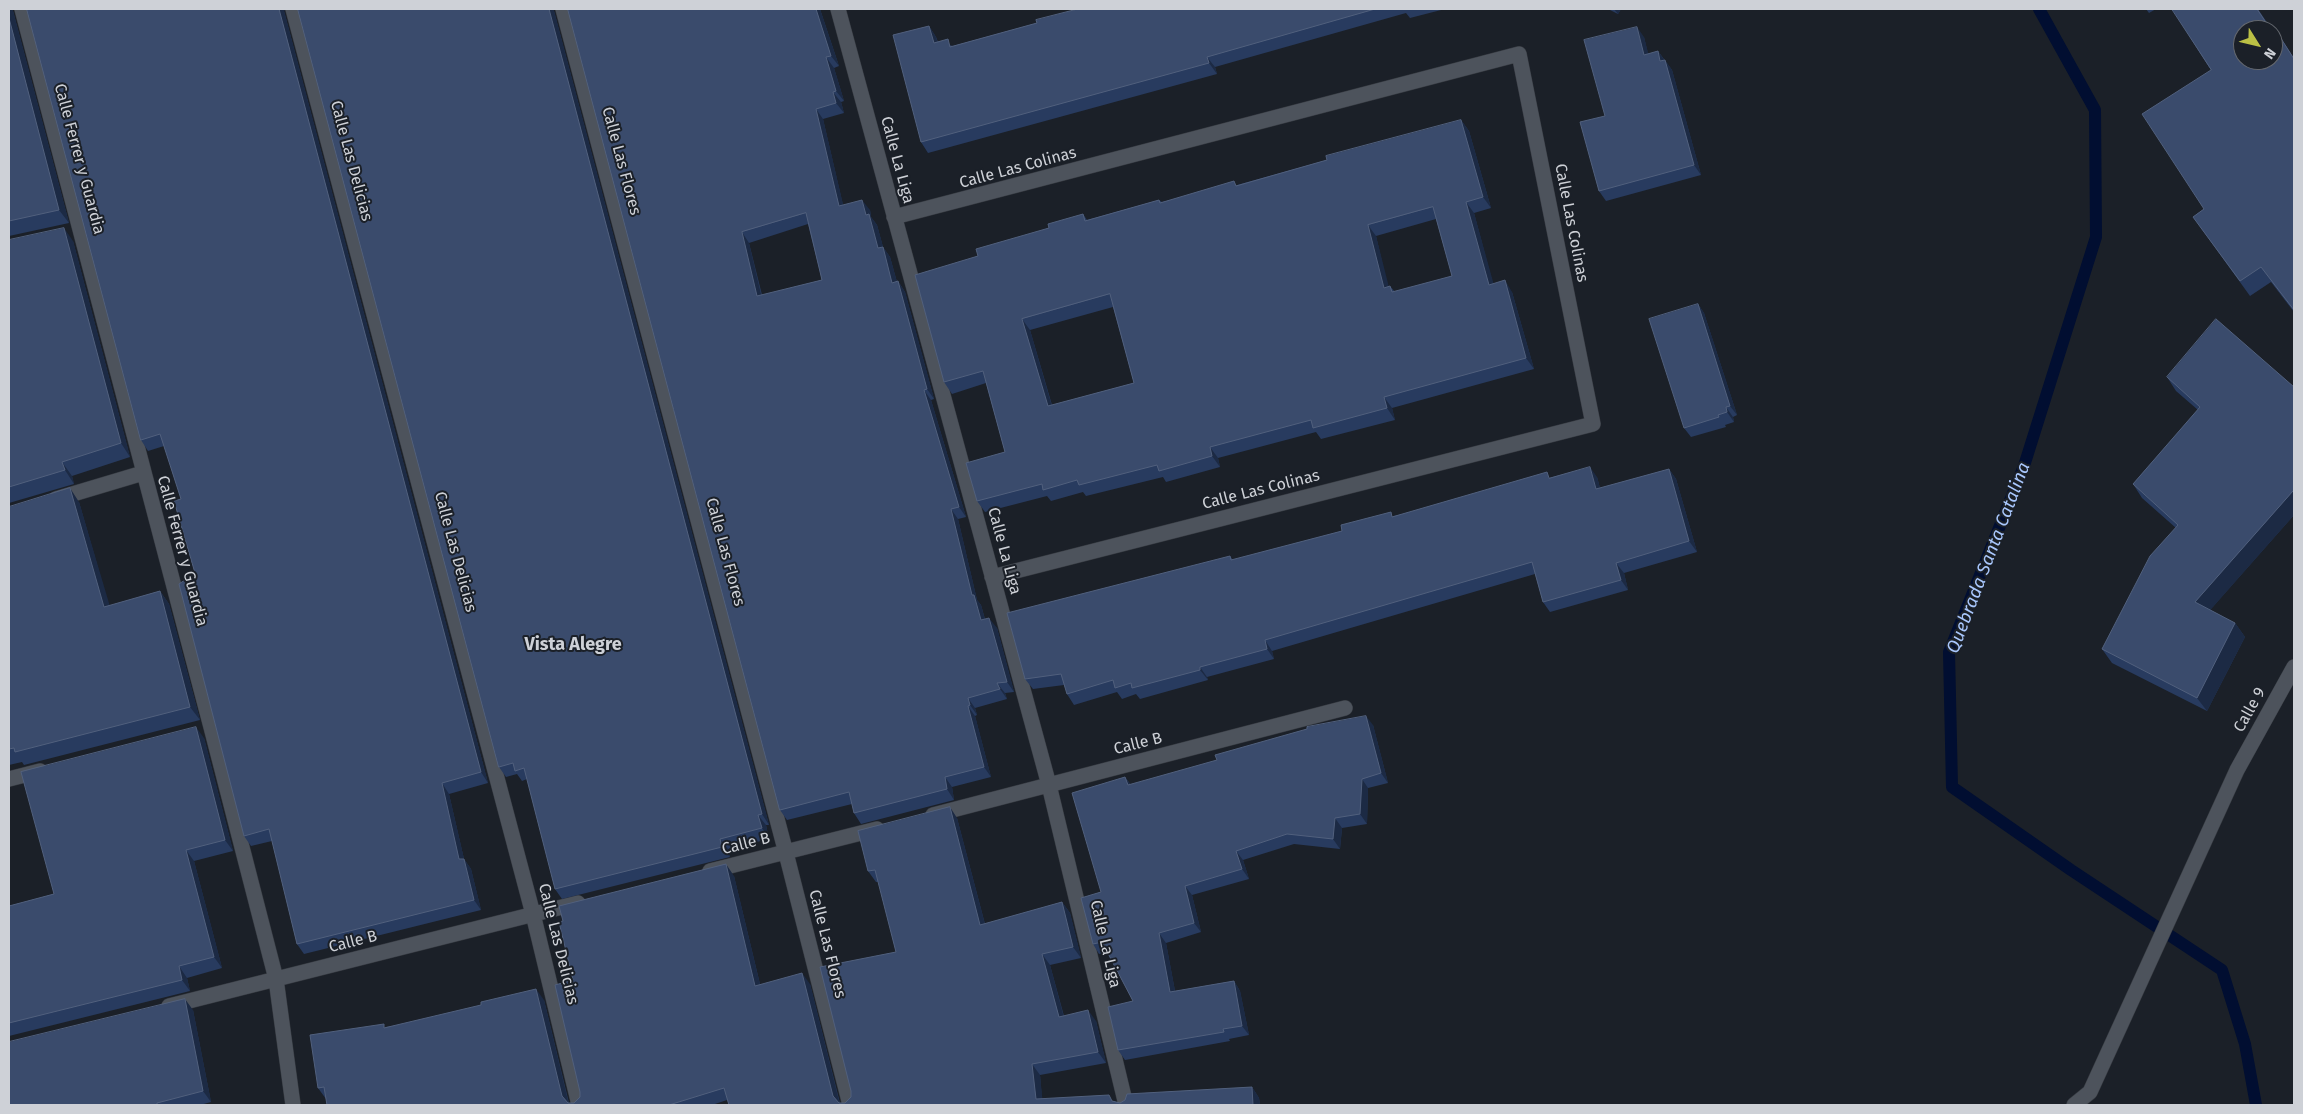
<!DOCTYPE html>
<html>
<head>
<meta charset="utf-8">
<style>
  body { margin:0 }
  #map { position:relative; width:2303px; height:1114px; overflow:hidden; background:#1b2028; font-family:"Fira Sans",sans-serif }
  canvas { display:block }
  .frame { position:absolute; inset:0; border:10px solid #ced1d7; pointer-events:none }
  .north { position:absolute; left:2233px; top:20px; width:50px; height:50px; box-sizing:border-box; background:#1b2028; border:1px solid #63676e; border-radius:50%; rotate:126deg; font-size:14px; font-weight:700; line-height:20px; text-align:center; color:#ced1d7 }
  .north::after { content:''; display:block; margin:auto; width:18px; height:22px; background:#bbc045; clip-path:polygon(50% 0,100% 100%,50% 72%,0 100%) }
</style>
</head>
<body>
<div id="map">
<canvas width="2303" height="1114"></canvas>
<div class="frame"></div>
<div class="north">N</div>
</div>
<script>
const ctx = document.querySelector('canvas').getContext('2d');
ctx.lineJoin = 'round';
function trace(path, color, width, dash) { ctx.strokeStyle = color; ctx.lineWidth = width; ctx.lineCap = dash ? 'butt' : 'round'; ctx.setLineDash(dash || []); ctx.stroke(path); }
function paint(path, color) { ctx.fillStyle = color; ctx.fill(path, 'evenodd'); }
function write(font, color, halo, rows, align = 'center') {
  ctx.font = font + ' "Fira Sans",sans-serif'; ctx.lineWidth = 4; ctx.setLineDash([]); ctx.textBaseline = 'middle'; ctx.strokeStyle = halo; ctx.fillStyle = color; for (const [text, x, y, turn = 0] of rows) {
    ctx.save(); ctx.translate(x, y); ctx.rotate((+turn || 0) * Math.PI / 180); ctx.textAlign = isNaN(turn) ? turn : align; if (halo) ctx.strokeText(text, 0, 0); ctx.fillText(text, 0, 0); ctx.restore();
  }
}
trace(new Path2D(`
  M2039,9L2095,110L2096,237L2024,466L1949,652L1952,787L2071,870L2222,970L2245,1044L2256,1105`), '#010e31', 12);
const minor = new Path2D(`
  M22,9L211,727L276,979L293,1105
  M293,9L533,914L579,1105
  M563,9L786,853L850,1105
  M838,9L1049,785L1126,1105
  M894,217L1519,54L1593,424L992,577
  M56,499L143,473
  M9,779L40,771
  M933,815L1345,708
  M710,871L877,829
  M169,1006L578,903
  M2074,1105L2090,1092L2237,770L2294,667`);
trace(minor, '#363a41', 16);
trace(minor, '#4d535c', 15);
paint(new Path2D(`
  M9,9H11L13,11L69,223L9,236Z
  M27,9H285L284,11L488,783L449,794L464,859L471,869L481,910L304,954L297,944L272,841L251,846L244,836L181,499L164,446L148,451L141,440Z
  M298,9H554V11L769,825H766L769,839L728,849L730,857L562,899L555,889L527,779L522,781L517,774L506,777L499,767Z
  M568,9H820L839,66L834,68L844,101L841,102L844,113L823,119L843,205L870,210L871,217L877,225L883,247L890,257L897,282L898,281L905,292L934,399L931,400L966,517L958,519L977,600L981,605L985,619L997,628L1014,692L1005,693L1007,699L975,708L977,715L975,716L991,777L952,787L954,800L861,824L854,813L852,804L787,820L780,810ZM808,224L822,280L762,295L749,243Z
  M1078,9H1445L1410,18L1406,13L1215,67L1217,74L928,153L921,142L929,26L936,37L938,42L953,46L1037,23Z
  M1608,9H1621L1618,14Z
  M2146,9H2156L2149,13Z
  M2172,9H2258L2272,30H2243V60L2275,29L2294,58V312L2271,282L2250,296L2193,217L2204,209L2211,70Z
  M1644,37L1648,54L1658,51L1672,70L1701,175L1606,201L1599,191L1605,116Z
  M1461,120L1469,131L1491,208L1474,213L1493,284L1512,292L1534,369L1392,408L1395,420L1321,439L1316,432L1218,458L1220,467L1166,482L1163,477L1086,496L1083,492L1051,501L1047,496L985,512L977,501L1005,452L986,383L952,394L944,382L978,256L1083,214L1087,220L1159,200L1162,202L1237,185L1327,160ZM1436,219L1452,276L1395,292L1390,286L1388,287L1376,236ZM1113,307L1134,383L1052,405L1030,330Z
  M9,240L73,241L130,457L72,476L74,484L9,503Z
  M1698,304L1704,313L1737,415L1733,417L1734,422L1725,425L1726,427L1691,437L1684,428Z
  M2167,377L2294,387V515L2210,610L2235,623L2245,637L2207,711L2112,663L2102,649L2176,528L2142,498L2133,484L2198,410L2176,391Z
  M1669,469L1676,479L1697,552L1624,573L1628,590L1550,612L1543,602L1535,574L1272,651L1274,659L1207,677L1208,680L1140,699L1136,694L1122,699L1117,692L1074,705L1067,694L1064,685L1033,689L1025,679L1230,556L1233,560L1342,531L1394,516L1551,478L1597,477L1600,488Z
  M79,502L109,606L160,591L169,604L200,720L24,765L22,762L9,765V507Z
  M1373,725L1388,783L1368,788L1367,824L1342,828L1340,849L1294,844L1243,860L1249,879L1192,895L1201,932L1166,943L1175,991L1234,981L1240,991L1249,1035L1229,1039L1230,1041L1125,1060L1118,1050L1133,1001L1107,952L1099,954L1093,944L1101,892L1125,777L1131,785Z
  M204,738L233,851L194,861L222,968L187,978L190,991L9,1036V906L54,894Z
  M957,818L985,924L1062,902L1070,913L1081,958L1050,965L1064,1016L1096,1021L1106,1063L1040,1075L1042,1099L1113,1101L1120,1103L1252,1087L1259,1098L1260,1105H729L727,1100L712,1105H327L326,1099L318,1088L386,1027L544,1000L569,1103H574L580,1097V1092L734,876L760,984H810L840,1103H845L851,1097L896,952L879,882H876L868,871Z
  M193,1010L211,1102L200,1105H9Z`), '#283b5f');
paint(new Path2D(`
  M9,9H11L13,11L69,223L59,210L9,18Z
  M279,9H285L284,11L488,783L481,772Z
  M549,9H554V11L769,825L762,814Z
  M816,9H820L839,66L831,56Z
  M1614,9H1621L1618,14Z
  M929,26L936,37L941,54L934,43Z
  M1637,27L1644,37L1651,64L1644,55Z
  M1658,51L1665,61H1660Z
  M826,57L834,68L844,101L836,91Z
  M1207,57L1215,67L1217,74L1209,63Z
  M1665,60L1672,70L1701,175L1694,165Z
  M833,92L841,102L844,113L836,103Z
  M816,109L823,119L846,217L839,206Z
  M1461,120L1469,131L1491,208L1483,197Z
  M862,200L870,210L871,217L877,225L886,258L878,248L866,215Z
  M1466,202L1474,213L1497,296L1489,285Z
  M1368,225L1376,236L1392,299L1384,288Z
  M64,228L73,241L130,457L121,443Z
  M742,232L749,243L764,307L757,296Z
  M883,247L890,257L900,293L892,283Z
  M1505,280L1512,292L1534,369L1526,358Z
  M898,281L905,292L934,399L927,389Z
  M1698,304L1704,313L1737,415L1730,406Z
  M1022,319L1030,330L1055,417L1048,406Z
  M924,390L931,400L966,517L959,507Z
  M1384,397L1392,408L1395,420L1387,408Z
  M1726,407L1733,417L1734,422L1727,412Z
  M1210,447L1218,458L1220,467L1212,456Z
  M62,462L72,476L74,484L65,470Z
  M1590,467L1597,477L1603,499L1596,489Z
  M1669,469L1676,479L1697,552L1689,541Z
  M70,488L79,502L114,620L104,607Z
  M2293,491L2294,492V515L2205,616L2195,602Z
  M951,509L958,519L977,600L981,605L988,631L981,620L972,595Z
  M1616,563L1624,573L1628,590L1621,580Z
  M160,591L169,604L200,720L190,707Z
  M989,618L997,628L1014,692L1007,682Z
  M2235,623L2245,637L2207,711L2197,698Z
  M1265,640L1272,651L1274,659L1267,649Z
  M1200,667L1207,677L1208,680L1200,670Z
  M997,683L1005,693L1007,699L1000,689Z
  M968,698L975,708L977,715L970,705Z
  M968,706L975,716L991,777L984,767Z
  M1366,716L1373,725L1388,783L1381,773Z
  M196,727L204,738L233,851L225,840Z
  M945,777L952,787L954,800L947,789Z
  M1125,777L1132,787L1128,785Z
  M1362,779L1368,788L1367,824L1360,814Z
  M442,783L449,794L464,859L471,869L481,910L474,900L459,859Z
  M950,807L957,818L988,936L980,925Z
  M758,815L766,825L769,839L762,828Z
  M1335,818L1342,828L1340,849L1333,839Z
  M720,839L728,849L730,857L722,847Z
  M186,850L194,861L222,968L214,957Z
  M1236,851L1243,860L1249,879L1242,869Z
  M726,864L734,876L763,997L755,986Z
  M1185,886L1192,895L1201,932L1194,923Z
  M1062,902L1070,913L1081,958L1073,947Z
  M1159,933L1166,943L1177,1002L1170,992Z
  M1042,954L1050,965L1067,1029L1059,1017Z
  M179,966L187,978L190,991L182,980Z
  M802,973L810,984L840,1105L833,1096Z
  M1234,981L1240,991L1249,1035L1242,1026Z
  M536,989L544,1000L569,1105L562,1096Z
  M185,999L193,1010L211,1102L203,1091Z
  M1088,1010L1096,1021L1106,1063L1098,1052Z
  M1032,1064L1040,1075L1043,1105L1036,1099Z
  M1252,1087L1259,1098L1260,1105H1253Z`), '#1c2a44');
const building = new Path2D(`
  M27,9H279L481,772L442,783L459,859H464L474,900L297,944L269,829L244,836L179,584L195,573L174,501L181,499L160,434L141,440Z
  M298,9H549L762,814L758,815L762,828L720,839L722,847L555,889L524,768L515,771L513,763L499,767Z
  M568,9H816L831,56L826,57L836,91L833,92L836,103L816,109L839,206L862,200L866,215L869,214L878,248L883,247L892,283L898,281L927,389L924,390L959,507L951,509L972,595H974L981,620L989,618L1007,682L997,683L1000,689L968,698L970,705L968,706L984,767L945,777L947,789L854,813L849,792L780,810ZM806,213L822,280L757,296L742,232Z
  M1078,9H1375L1207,57L1209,63L921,142L893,35L929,26L934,43L948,39L950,47L1037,23L1036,20Z
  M2172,9H2257L2271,30H2243V60H2273V30L2275,29L2294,59V310L2261,267L2240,281L2193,217L2204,209L2142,114L2211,70Z
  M9,18L59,210L9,221Z
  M1637,27L1644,55L1658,51L1660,61L1665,60L1694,165L1599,191L1580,122L1605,116L1584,40Z
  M1461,120L1483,197L1466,202L1489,285L1505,280L1526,358L1384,397L1387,408L1313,428L1311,420L1210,447L1212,456L1159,471L1157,465L1079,485L1077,480L1043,490L1042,484L977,501L966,463L1005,452L983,371L944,382L915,275L978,256L976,249L1049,228L1048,224L1083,214L1085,221L1159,200L1160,203L1234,181L1236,186L1327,160L1326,156ZM1433,207L1452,276L1392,292L1390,286L1384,288L1368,225ZM1110,294L1134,383L1048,406L1022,319Z
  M64,228L121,443L62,462L65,470L9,487V240Z
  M1698,304L1730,406L1726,407L1727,412L1718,415L1719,417L1684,428L1649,319Z
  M2216,319L2294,387V492L2293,491L2195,602L2235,623L2197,698L2102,649L2150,556L2178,525L2133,484L2200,407L2167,377Z
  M1590,467L1596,489L1669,469L1689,541L1616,563L1621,580L1543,602L1532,562L1265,640L1267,649L1200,667V670L1132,688L1131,683L1115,688L1113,680L1067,694L1061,674L1025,679L1007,613L1230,556L1231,560L1342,531L1341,525L1391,512L1392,517L1547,472L1549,478Z
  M70,488L104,607L160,591L190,707L15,752L14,748L9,749V507Z
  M1366,716L1381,773L1362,779L1360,814L1335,818L1333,839L1287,834L1236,851L1242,869L1185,886L1194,923L1159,933L1170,992L1234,981L1242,1026L1223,1029L1224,1032L1118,1050L1108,1007L1133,1001L1102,942L1093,944L1081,898L1101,892L1072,793L1125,777L1128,785L1217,760L1215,755L1307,729V727Z
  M196,727L225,840L186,850L214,957L179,966L182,980L9,1023V906L54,894L21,772Z
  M950,807L980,925L1062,902L1073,947L1042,954L1059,1017L1088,1010L1098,1052L1032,1064L1036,1099L1109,1095L1112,1101L1120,1103L1125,1100L1127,1094L1252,1087L1253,1105H729L724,1088L669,1105H327L324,1087L318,1088L310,1035L384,1024V1028L481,1005V1002L536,989L562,1096L568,1103H574L580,1097V1092L555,985L573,980L559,922L563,921L559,906L726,864L755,986L802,973L833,1096L839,1103H845L851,1097V1091L820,967L896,952L875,870L868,871L858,831Z
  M185,999L203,1091L157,1103V1105H9V1042Z`);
paint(building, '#3a4b6c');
trace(building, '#51607d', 1);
write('16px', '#ced1d7', '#1b2028', [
  ["Calle Ferrer y Guardia",79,159,75],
  ["Calle La Liga",897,160,75],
  ["Calle Las Delicias",351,161,75],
  ["Calle Las Flores",621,161,75],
  ["Calle Las Colinas",1018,168,-15],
  ["Calle Las Colinas",1571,223,79],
  ["Calle Las Colinas",1261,490,-14],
  ["Calle Ferrer y Guardia",182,551,75],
  ["Calle La Liga",1004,551,75],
  ["Calle Las Delicias",455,552,75],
  ["Calle Las Flores",725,552,75],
  ["Calle 9",2250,710,-61],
  ["Calle B",1138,744,-14],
  ["Calle B",746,844,-14],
  ["Calle B",353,942,-14],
  ["Calle Las Delicias",558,944,76],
  ["Calle Las Flores",827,944,76],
  ["Calle La Liga",1105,944,77]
]);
write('italic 18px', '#a9c7fd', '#1b2028', [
  ["Quebrada Santa Catalina",1989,558,-69]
]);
write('bold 18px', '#ced1d7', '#1b2028', [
  ["Vista Alegre",573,645]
]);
</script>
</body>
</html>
